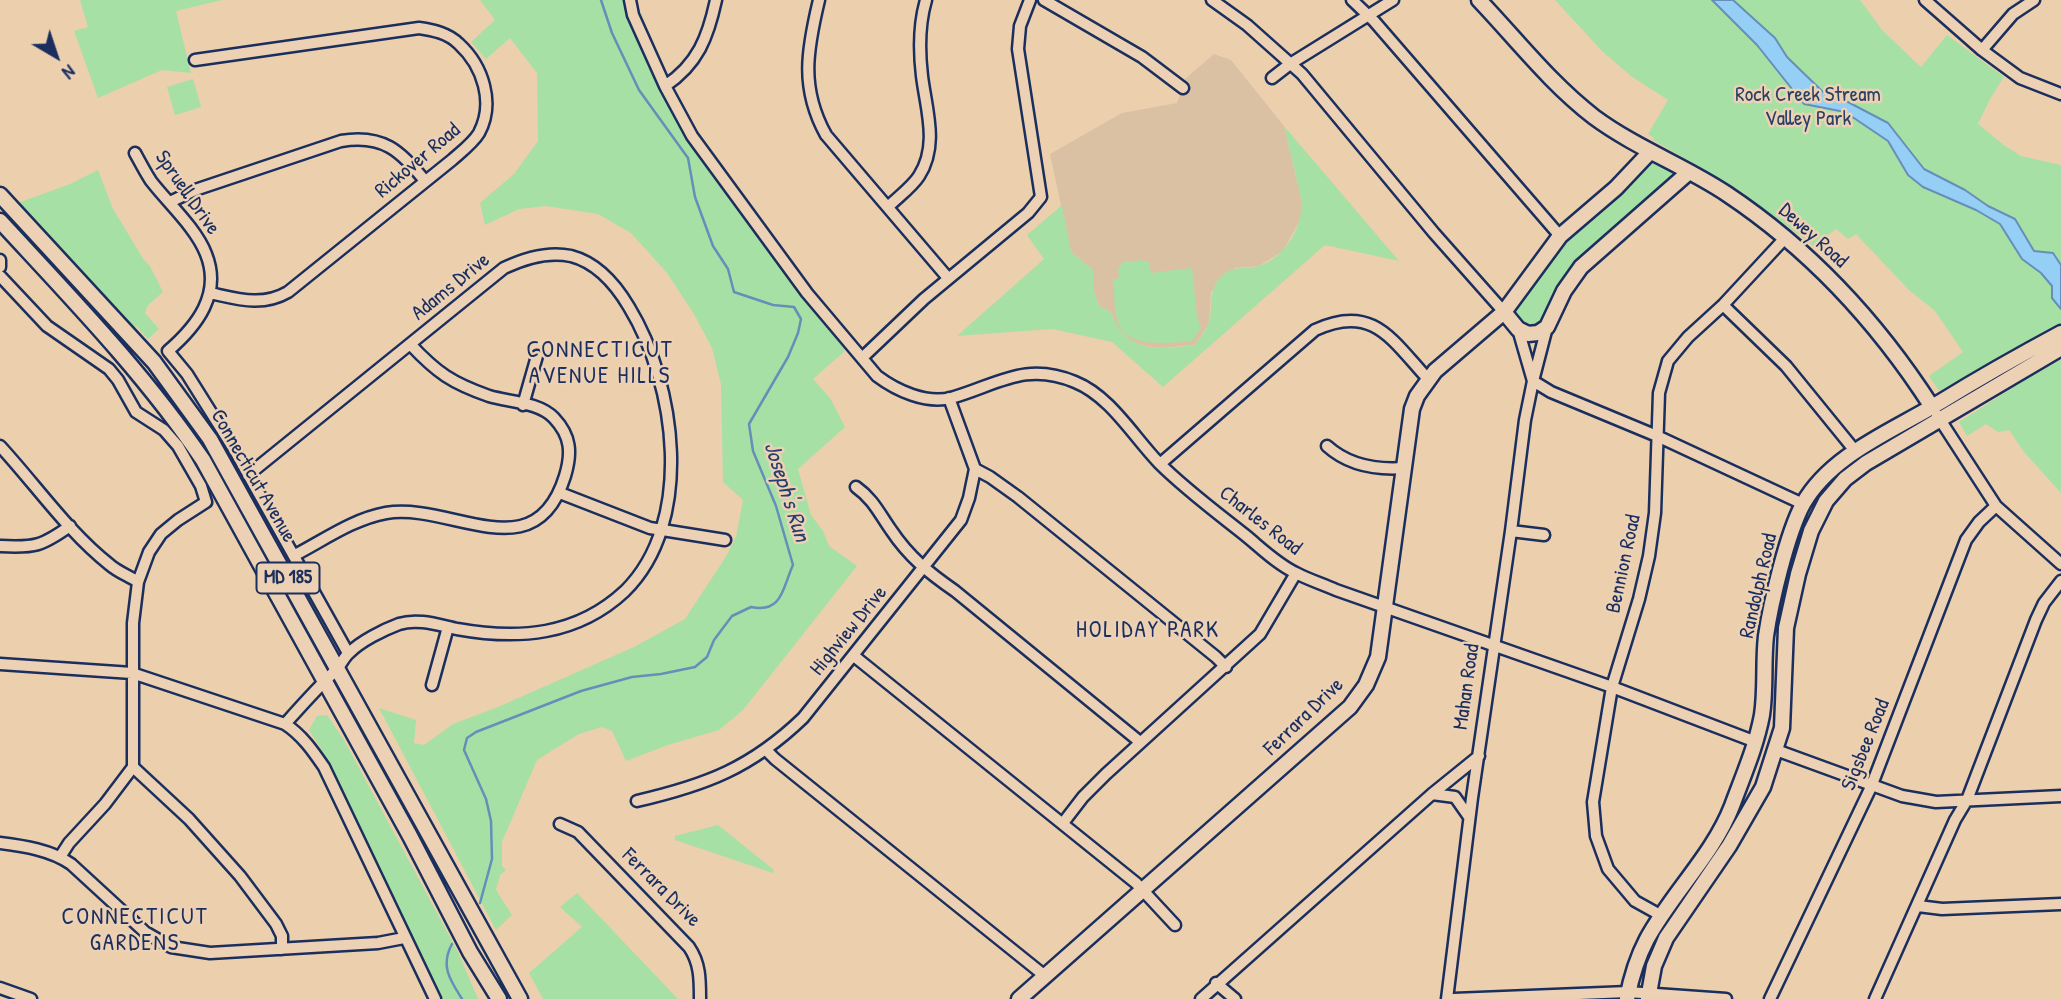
<!DOCTYPE html>
<html>
<head>
<meta charset="utf-8">
<style>
  body { margin:0 }
  #map { position:relative; width:2061px; height:999px; overflow:hidden; background:#eccfad; font-family:"Patrick Hand",sans-serif }
  canvas { display:block }
  .north { position:absolute; left:21px; top:21px; width:70px; height:70px; -webkit-text-stroke:5px #edd1b4; paint-order:stroke; rotate:141deg; font-size:19px; font-weight:700; line-height:28px; text-align:center; color:#1b2f5e }
  .north::after { content:''; display:block; margin:auto; width:24px; height:32px; background:#1b2f5e; clip-path:polygon(50% 0,100% 100%,50% 72%,0 100%) }
</style>
</head>
<body>
<div id="map">
<canvas width="2061" height="999"></canvas>
<div class="north">N</div>
</div>
<script>
const ctx = document.querySelector('canvas').getContext('2d');
ctx.lineJoin = 'round';
function paint(path, color) { ctx.fillStyle = color; ctx.fill(path, 'evenodd'); }
function trace(path, color, width, dash) { ctx.strokeStyle = color; ctx.lineWidth = width; ctx.lineCap = dash ? 'butt' : 'round'; ctx.setLineDash(dash || []); ctx.stroke(path); }
function write(font, color, halo, rows, align = 'center') {
  ctx.font = font + ' "Patrick Hand",sans-serif'; ctx.lineWidth = 5; ctx.setLineDash([]); ctx.textBaseline = 'middle'; ctx.strokeStyle = halo; ctx.fillStyle = color; for (const [text, x, y, turn = 0] of rows) {
    ctx.save(); ctx.translate(x, y); ctx.rotate((+turn || 0) * Math.PI / 180); ctx.textAlign = isNaN(turn) ? turn : align; if (halo) ctx.strokeText(text, 0, 0); ctx.fillText(text, 0, 0); ctx.restore();
  }
}
paint(new Path2D(`
  M1214,54L1231,60L1284,126L1301,198L1302,209L1300,220L1283,251L1259,266L1235,268L1211,292L1209,324L1195,345L1162,348L1143,346L1125,338L1116,327L1111,312L1099,306L1093,288V270L1071,252L1050,154L1122,113L1177,103L1185,79Z`), '#dbc1a3');
paint(new Path2D(`
  M80,0H222L176,11L191,73L162,70L98,98L74,31L88,27Z
  M480,0H630L692,136L846,338L844,352L813,379L830,398L845,427L798,469L811,515L823,531L829,546L857,566L743,710L719,730L668,745L626,761L612,731L602,727L579,734L537,760L502,842V866L506,870L500,875L496,890L512,915L496,930L379,708L416,720L414,743L424,745L453,724L498,707L634,647L685,619L725,558L736,537L743,500L723,482L721,384L712,348L694,314L667,273L631,233L598,214L546,206L519,209L485,225L480,203L514,174L538,141L537,73L510,38L486,59L471,42L495,20Z
  M1555,0H1860L1883,31L1921,67L1947,35L2004,77L1990,99L1978,124L2005,146L2021,156L2061,165V327L1939,391L1929,376L1963,352L1935,311L1909,290L1856,234L1848,239L1836,229L1813,246L1739,190L1653,140L1654,138L1648,134L1668,100L1631,76L1603,52Z
  M193,79L201,107L175,115L167,87Z
  M1284,126L1399,261L1325,245L1163,387L1112,342L1052,329L957,336L1044,259L1027,235L1062,205L1071,252L1093,270V288L1099,306L1111,312C1125,353 1158,350 1195,345C1199,339 1207,330 1209,322C1213,308 1208,294 1218,280C1231,264 1242,270 1258,266C1285,259 1305,224 1301,198Z
  M1653,162C1665,163 1673,168 1673,180L1593,250L1543,324L1534,329H1524L1515,313L1552,254Z
  M98,170L113,209L144,260L150,266L163,292L148,305L145,313L159,329L148,339L136,326L129,336L20,216L18,203L70,184Z
  M1142,260L1143,262L1149,261L1151,273L1192,268L1197,317L1201,328L1192,341C1174,343 1133,347 1122,330C1113,317 1115,294 1113,280L1119,277L1118,269L1123,262Z
  M2061,357V493L2024,452L2009,430L1998,432L1986,424L1967,436L1959,422Z
  M327,715L344,740L458,952L478,999H443L326,757L309,730L317,716Z
  M718,825L774,870L773,873L675,840V836Z
  M577,893L678,999H543L529,973L582,927L560,907Z`), '#a6e0a5');
const water = new Path2D(`
  M1712,0H1733L1775,38L1787,57L1823,92L1827,91L1888,123L1924,169L1965,190L1988,206L2015,219L2034,251L2053,253L2061,265V309L2052,298V286L2041,273L2022,259L2000,224L1976,210L1923,187L1908,175L1888,141L1845,112L1804,104L1757,45Z`);
paint(water, '#96cff6');
trace(water, '#658fb9', 2);
trace(new Path2D(`
  M480,903L492,859L491,821L486,799L464,750L467,738L476,732L581,691L632,677L661,674L695,667L707,657L714,640L732,616L751,607C783,614 783,586 793,565L776,506L753,451L749,424L788,357L798,333L801,319L794,307L773,305L734,292L728,269L713,246L695,197L688,158L639,90L612,33L601,0
  M452,944C440,966 450,980 462,999`), '#658fb9', 2.5);
const street = new Path2D(`
  M630,0L633,15L665,86L692,136L807,293L877,376C897,391 926,404 951,398C997,385 1025,361 1075,382C1110,396 1133,436 1159,463C1185,489 1216,512 1245,535C1261,548 1277,564 1296,573C1309,580 1323,584 1336,590L1612,687L1756,742
  M819,0C807,50 800,88 826,135L948,278
  M1044,0L1142,57L1183,88
  M1212,0L1247,25L1302,74L1434,233L1504,312
  M1352,0L1374,21L1560,236
  M1925,0L1982,50L2020,78L2061,94
  M1982,50L2013,14L2034,0
  M195,60L419,28C433,30 448,33 459,44C483,66 495,103 479,133C473,143 461,152 452,160L288,292C262,307 238,299 210,293
  M1272,78L1290,64L1393,0
  M665,86C698,64 708,37 716,0
  M135,153C140,162 145,172 151,181C168,203 196,228 206,254C222,294 197,326 168,351L187,374L234,449L348,653
  M170,202L195,190L341,141C383,134 401,151 425,181
  M888,207C898,197 912,187 919,176C939,145 926,109 922,76C919,51 919,24 926,0
  M0,260V267
  M0,276L47,326L109,369L118,380L136,412L164,430L178,446L201,486L206,502L178,520L161,534L149,552L138,582L133,623V767L105,804L69,843L60,857
  M1723,305L1786,366L1856,452
  M1547,327L1533,381L1551,392L1657,436L1803,504
  M863,357L924,299L1028,213L1041,197L1018,49L1020,26L1030,0
  M523,405L537,356
  M1937,415L1996,506L2061,564
  M0,446C36,485 68,532 110,565C118,572 129,576 138,582
  M1327,446C1348,465 1376,470 1404,468
  M1160,464L1315,330C1373,303 1392,340 1428,379
  M975,469L990,477L1018,497L1216,657L1226,667
  M248,475L504,268C525,258 548,251 571,256C598,263 616,285 629,307C676,384 695,522 625,591C577,636 518,640 457,629C438,625 418,618 399,624C383,630 361,641 349,653C344,657 341,665 336,670C318,687 302,705 285,724
  M856,487C873,499 879,513 891,530C909,557 929,573 955,591L1140,742
  M560,493L650,528L725,540
  M1511,531L1544,535
  M0,546C35,548 42,546 70,526
  M295,555C324,540 353,519 386,513C452,502 535,573 565,476C572,453 571,436 554,418C539,402 509,402 489,396C452,383 437,373 410,344
  M854,656L1136,883L1175,925
  M0,664L132,673L285,724C302,735 313,751 324,767L435,999
  M432,685L448,627
  M766,750L775,759L1045,976
  M1776,750L1902,796L1936,802L2061,796
  M133,767L189,819L240,876L276,924L282,936V949
  M1432,794L1455,797L1469,817
  M637,801C706,785 751,768 803,718L961,520L969,498L975,469L949,398
  M1063,823L1083,797L1106,774L1260,634L1296,573
  M560,824L578,832L689,947C700,963 700,979 700,999
  M0,843C24,846 51,850 71,864L145,932L171,947L210,953L378,943L404,938
  M1918,906L1942,909L2061,904
  M1662,916L1635,901L1608,869L1596,836L1593,802L1612,687L1639,599L1649,556L1655,513L1659,393L1668,361L1688,337L1723,305L1786,237
  M1216,983L1235,999
  M0,988L31,999
  M1201,999L1432,794L1479,756
  M1447,999L1472,798L1511,531L1525,420L1533,381L1518,329
  M1454,999L1628,992L1726,999
  M1770,999L1871,787L1966,540L1979,522L1996,506
  M1875,999L1955,820L1967,800L2036,620L2044,603L2061,581`);
const secondary = new Path2D(`
  M1479,0C1517,40 1550,83 1594,117C1636,148 1685,166 1727,194C1811,250 1878,323 1932,407
  M1504,312L1518,329L1528,334L1538,333L1547,327L1564,291L1581,267L1689,172
  M1019,999L1350,707L1366,685L1378,657L1412,409L1417,396L1435,371L1504,312L1560,236L1616,188L1650,152`);
const primary = new Path2D(`
  M0,195L154,362L210,439L520,999
  M0,221C71,298 144,373 203,460L410,836L470,952L499,999
  M1627,999C1631,978 1637,958 1647,939C1672,893 1713,855 1732,806C1743,776 1756,747 1762,715C1766,689 1763,662 1766,636C1771,602 1787,534 1803,504C1831,454 1895,430 1942,401C1981,377 2020,355 2061,333
  M1648,999L1654,966L1666,938L1729,846L1763,787L1782,728L1786,628L1798,574L1811,531L1826,501L1845,479L1866,463L2061,348`);
trace(street, '#1b2f5e', 15);
trace(secondary, '#1b2f5e', 19);
trace(primary, '#1b2f5e', 19);
trace(street, '#edd1b4', 10);
trace(secondary, '#edd1b4', 14);
trace(primary, '#edd1b4', 14);
for (const [x, y, w] of [
  [288,578,63]
]) { const box = new Path2D(); box.roundRect(x - w / 2, y - 15.5, w, 31, 5); ctx.fillStyle = '#edd1b4'; ctx.fill(box); trace(box, '#1b2f5e', 2); }
write('bold 19px', '#1b2f5e', null, [
  ["MD 185",288,578]
]);
write('21px', '#294165', '#edd1b4', [
  ["Rock Creek Stream",1808,95],
  ["Valley Park",1808,119]
]);
write('21px', '#1b2f5e', '#edd1b4', [
  ["Rickover Road",418,161,-40],
  ["Spruell Drive",187,193,55],
  ["Dewey Road",1813,236,42],
  ["Adams Drive",451,287,-39],
  ["Connecticut Avenue",253,476,60],
  ["Charles Road",1260,521,38],
  ["Bennion Road",1624,564,-78],
  ["Randolph Road",1759,586,-77],
  ["Highview Drive",849,631,-51],
  ["Mahan Road",1467,687,-82],
  ["Ferrara Drive",1304,717,-44],
  ["Sigsbee Road",1866,745,-68],
  ["Ferrara Drive",661,888,45]
]);
ctx.letterSpacing = '2px';
write('23px', '#1b2f5e', '#edd1b4', [
  ["CONNECTICUT",600,351],
  ["AVENUE HILLS",600,377],
  ["HOLIDAY PARK",1148,631],
  ["CONNECTICUT",135,918],
  ["GARDENS",135,944]
]);
ctx.letterSpacing = '0px';
write('italic 23px', '#273f6d', '#edd1b4', [
  ["Joseph's Run",786,492,72]
]);
</script>
</body>
</html>
